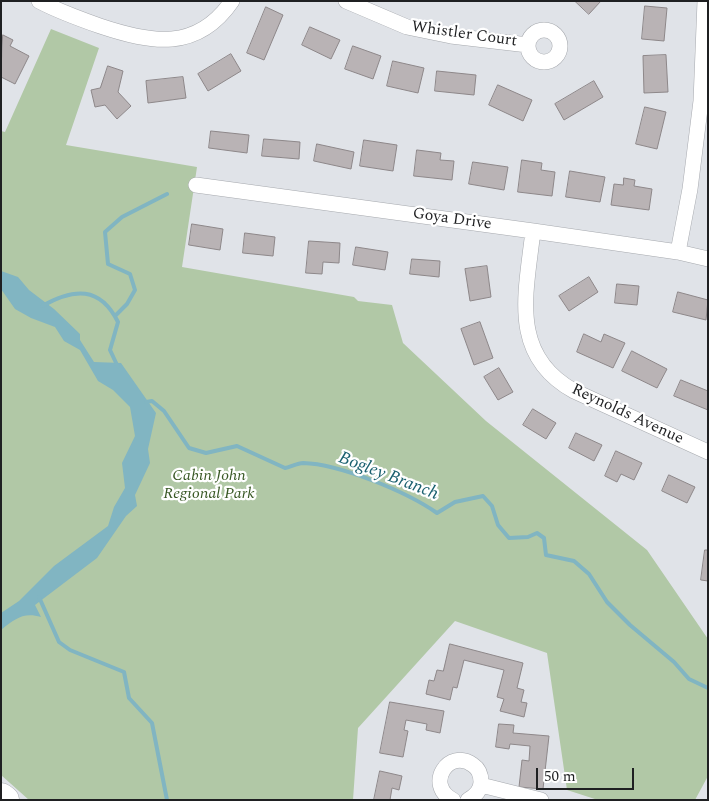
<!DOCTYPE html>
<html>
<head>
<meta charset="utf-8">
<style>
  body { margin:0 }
  #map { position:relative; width:709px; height:801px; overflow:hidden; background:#e0e3e8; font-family:Spectral,serif }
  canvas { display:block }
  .frame { position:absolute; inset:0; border:2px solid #1f2022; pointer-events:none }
  .scale { position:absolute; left:536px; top:768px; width:98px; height:22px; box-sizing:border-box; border:2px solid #1f2022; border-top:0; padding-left:6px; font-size:15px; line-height:18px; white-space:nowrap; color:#1f2022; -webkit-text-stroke:4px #fff; paint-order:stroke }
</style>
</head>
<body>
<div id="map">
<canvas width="709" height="801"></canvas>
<div class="frame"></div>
<div class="scale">50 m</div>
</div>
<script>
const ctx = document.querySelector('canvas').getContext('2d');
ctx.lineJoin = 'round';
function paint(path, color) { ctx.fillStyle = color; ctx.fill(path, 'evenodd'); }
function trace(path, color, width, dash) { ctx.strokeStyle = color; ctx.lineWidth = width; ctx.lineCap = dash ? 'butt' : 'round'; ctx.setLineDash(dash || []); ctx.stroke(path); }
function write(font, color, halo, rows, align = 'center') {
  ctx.font = font + ' Spectral,serif'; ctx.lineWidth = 4.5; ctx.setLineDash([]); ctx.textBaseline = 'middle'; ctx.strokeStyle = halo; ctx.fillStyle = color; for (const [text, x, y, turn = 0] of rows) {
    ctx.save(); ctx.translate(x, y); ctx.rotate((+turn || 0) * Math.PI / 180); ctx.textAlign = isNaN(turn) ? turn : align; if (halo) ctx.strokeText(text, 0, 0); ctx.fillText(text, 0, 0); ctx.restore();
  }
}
paint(new Path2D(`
  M51,29L99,48L66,145L197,167L182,267L354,297L358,301L392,305L403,343L486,421L647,550L708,639V776L695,800H598L567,790L547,653L455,621L358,728L353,800H29L1,775V131L5,132Z`), '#b1c8a6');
paint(new Path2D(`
  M1,271L18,277L29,290L54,309L80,334V340L94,362L121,363L156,413L148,449L150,463L135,495L137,506L126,516L97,558L35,605L41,617C23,612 15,619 1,630V613L19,601L54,566L108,526L114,507L125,488L122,463L135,436L130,407L113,390L98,381L80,350L64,341L55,327L31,318L15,309L1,289Z`), '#81b5c2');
trace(new Path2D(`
  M42,306C74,288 100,286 118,322L110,350L118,367
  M115,316L127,304L135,290L130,274L108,264L105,232L122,217L167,194
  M146,402L152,401L164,411L189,448L206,453L237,446L285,468C290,467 298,463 303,463C340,464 407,492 437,513L455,502L483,496L492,506L498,525L509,538L528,537L537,533L544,538L546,555L574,561L589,574L607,602L630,625L674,662L689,679L708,688
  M39,597L59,642L70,650L124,672L129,698L152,723L167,800`), '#81b5c2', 4);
const building = new Path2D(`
  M575,1H601L589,14Z
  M645,6L667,8L664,41L642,39Z
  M266,7L283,15L264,60L247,53Z
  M310,27L340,40L331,59L302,45Z
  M3,35L13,40L10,46L29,56L15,84L1,77Z
  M353,46L381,56L373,79L345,69Z
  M231,54L241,71L208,91L198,74Z
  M666,55L668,92L644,93L643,56Z
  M393,61L424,68L418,93L387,86Z
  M108,66L123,71L118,92L131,106L117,119L105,105L95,107L91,90L100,88Z
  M437,71L476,75L474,95L435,91Z
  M183,77L186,98L148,103L146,81Z
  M594,81L603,97L564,120L555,104Z
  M498,85L532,100L523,121L489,105Z
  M645,107L666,112L657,149L636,144Z
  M211,131L249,135L247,153L209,148Z
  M264,139L300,142L299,159L262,156Z
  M364,140L397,145L393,171L360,166Z
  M317,144L354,152L351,169L314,161Z
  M417,150L441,153L440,160L454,161L452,180L414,176Z
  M522,160L542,163L541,170L555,172L552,196L518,192Z
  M473,162L508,167L504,190L469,184Z
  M570,171L605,177L600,202L566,197Z
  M624,178L635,180L634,186L652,189L649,210L611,205L614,184L623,185Z
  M192,224L223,229L220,250L189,245Z
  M245,233L275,237L273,256L243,253Z
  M309,241L340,243L339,263L323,262L322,274L306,273Z
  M356,247L388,252L385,270L353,265Z
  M412,259L440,261L439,277L410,274Z
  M487,266L491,297L470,301L465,269Z
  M589,277L598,292L569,311L559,296Z
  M617,284L639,286L637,305L615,303Z
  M678,292L708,300L706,320L673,312Z
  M480,322L493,358L474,365L461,329Z
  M584,334L601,342L604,334L625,343L613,368L577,352Z
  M632,351L667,369L657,388L622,371Z
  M499,368L513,392L498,400L484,377Z
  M681,380L708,391V410L674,396Z
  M533,409L556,423L546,439L523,425Z
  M576,433L602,445L594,461L569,448Z
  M616,451L642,463L634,480L621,474L617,482L605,476Z
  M669,475L695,487L687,503L662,491Z
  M705,550H708V581L701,580Z
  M450,644L523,663L517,688L524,690L521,702L527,703L524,717L500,711L504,699L497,697L504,670L464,660L457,688L453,687L450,700L426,694L429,680L434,681L437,670L443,671Z
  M390,702L444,711L440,733L426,730L427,724L406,720L404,730L408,731L403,757L380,753Z
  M499,724L514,725L513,733L549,736L543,789L519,787L522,760L529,761L530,746L510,744L509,749L496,747Z
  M380,771L402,776L399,790L392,788L390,800H374Z`);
paint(building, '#b9b3b5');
trace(building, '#8d8789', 1);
const minor = new Path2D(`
  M39,1C58,11 80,19 100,26C151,43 197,52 232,1
  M346,1L407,27L451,36L528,45
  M528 46a16 16 0 1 1 32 0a16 16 0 1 1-32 0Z
  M196,185L533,231L678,252L708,259
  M533,231C526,293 509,355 574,391L708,452
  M678,252L690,189L701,101L705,1
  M481,785L541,800
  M453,800C424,785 449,747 473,765C479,769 481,775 481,782C481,790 475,796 468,800`);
const motorway = new Path2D(`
  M1,797L5,800`);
trace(minor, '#a6a9ae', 16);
trace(motorway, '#a6a9ae', 29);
trace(minor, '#fff', 15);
trace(motorway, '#fff', 28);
write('16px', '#1f2022', '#fff', [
  ["Whistler Court",464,35,8],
  ["Goya Drive",452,220,8],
  ["Reynolds Avenue",627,415,25]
]);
write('italic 16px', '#385824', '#fff', [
  ["Cabin John",209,477],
  ["Regional Park",209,495]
]);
write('italic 18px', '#1b6170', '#fff', [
  ["Bogley Branch",388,477,21]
]);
</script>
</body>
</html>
